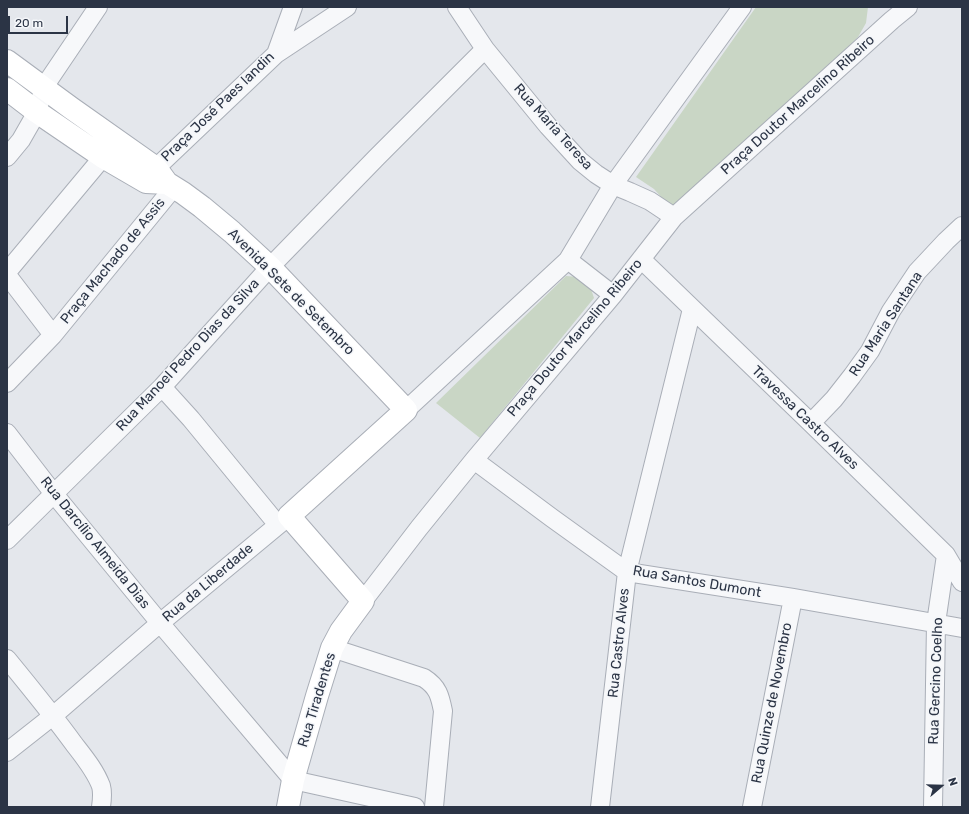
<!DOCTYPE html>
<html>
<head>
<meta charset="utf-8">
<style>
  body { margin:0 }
  #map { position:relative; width:969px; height:814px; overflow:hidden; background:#e4e7ec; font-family:Rubik,sans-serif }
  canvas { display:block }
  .frame { position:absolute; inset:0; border:8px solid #2b3445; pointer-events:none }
  .north { position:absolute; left:921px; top:766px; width:40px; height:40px; -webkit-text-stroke:3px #f4f6f9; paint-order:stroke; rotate:70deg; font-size:11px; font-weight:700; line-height:16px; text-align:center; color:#2b3445 }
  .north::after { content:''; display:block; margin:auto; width:14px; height:18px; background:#2b3445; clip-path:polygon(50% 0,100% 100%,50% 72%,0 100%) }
  .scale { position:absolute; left:8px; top:16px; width:60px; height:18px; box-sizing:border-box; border:2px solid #2b3445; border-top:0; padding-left:5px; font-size:12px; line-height:14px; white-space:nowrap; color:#2b3445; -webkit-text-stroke:3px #f4f6f9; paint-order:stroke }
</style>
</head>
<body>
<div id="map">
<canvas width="969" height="814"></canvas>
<div class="frame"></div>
<div class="north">N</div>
<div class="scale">20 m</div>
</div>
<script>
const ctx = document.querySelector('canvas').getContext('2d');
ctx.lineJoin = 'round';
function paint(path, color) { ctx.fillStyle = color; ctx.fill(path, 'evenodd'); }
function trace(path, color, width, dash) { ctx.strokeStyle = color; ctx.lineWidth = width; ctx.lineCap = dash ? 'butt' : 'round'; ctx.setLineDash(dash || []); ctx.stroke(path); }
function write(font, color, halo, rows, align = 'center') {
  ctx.font = font + ' Rubik,sans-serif'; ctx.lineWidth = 3; ctx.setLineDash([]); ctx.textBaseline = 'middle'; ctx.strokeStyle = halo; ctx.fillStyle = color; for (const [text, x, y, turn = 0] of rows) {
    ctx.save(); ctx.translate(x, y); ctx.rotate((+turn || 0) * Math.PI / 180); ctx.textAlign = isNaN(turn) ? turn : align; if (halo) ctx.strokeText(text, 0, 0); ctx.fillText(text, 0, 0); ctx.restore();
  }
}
paint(new Path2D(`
  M756,7H868L866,23L858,37L851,44L671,208L654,189L636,177Z
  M566,276L578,277L590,286L594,298L480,438L436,403Z`), '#c9d6c5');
const street = new Path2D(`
  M457,7L485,49L548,126L580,161L596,174L613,185L630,192L650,201L674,217
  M276,54L347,7
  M7,157L21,140L37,112L44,87L98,7
  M148,179L156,168L276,54L293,7
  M641,259L811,423L946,555L962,582
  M568,260L613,295
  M7,272L103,157
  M7,275L53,335
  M692,309L627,572L793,598L962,628
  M7,383L53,335L174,187
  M162,387L191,419L278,525
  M406,410L568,260L613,185L742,7
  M811,423L834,399L852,376L870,351L891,311L917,272L946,241L962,226
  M7,433L54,494L160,623L293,780L415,807
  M474,460L552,518L627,572L600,807
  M7,540L162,387L270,267L377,157L485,49
  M363,601L419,528L474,460L613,295L674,217L892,20L908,7
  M332,648L424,678C438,687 440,696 443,711L434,807
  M7,659C30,687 53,715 74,744C84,757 95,770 101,786C103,793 102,800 101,807
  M7,752L54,715L160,623L289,516
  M752,807L793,598
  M933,807L936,623L946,555`);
const secondary = new Path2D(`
  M7,61L71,108L156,168L167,183
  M7,89L37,112L103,157L146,182L167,183L183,193L202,207L232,232L270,267L406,410L289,516L363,601L341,631L332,648L317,696L293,780L288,807`);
trace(street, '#a9aeb7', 20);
trace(secondary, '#a9aeb7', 24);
trace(street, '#f7f8fa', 18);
trace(secondary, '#fff', 22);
write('14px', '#2b3445', '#f4f6f9', [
  ["Praça Doutor Marcelino Ribeiro",798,105,-42],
  ["Praça José Paes landin",218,107,-44],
  ["Rua Maria Teresa",553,127,48],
  ["Praça Machado de Assis",113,261,-51],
  ["Avenida Sete de Setembro",291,292,45],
  ["Rua Maria Santana",886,324,-57],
  ["Praça Doutor Marcelino Ribeiro",575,338,-50],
  ["Rua Manoel Pedro Dias da Silva",188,355,-47],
  ["Travessa Castro Alves",805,418,44],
  ["Rua Darcílio Almeida Dias",95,543,51],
  ["Rua Santos Dumont",697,582,10],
  ["Rua da Liberdade",208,583,-40],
  ["Rua Castro Alves",619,643,-84],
  ["Rua Gercino Coelho",936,681,-88],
  ["Rua Tiradentes",317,700,-73],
  ["Rua Quinze de Novembro",772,703,-79]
]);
</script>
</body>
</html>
